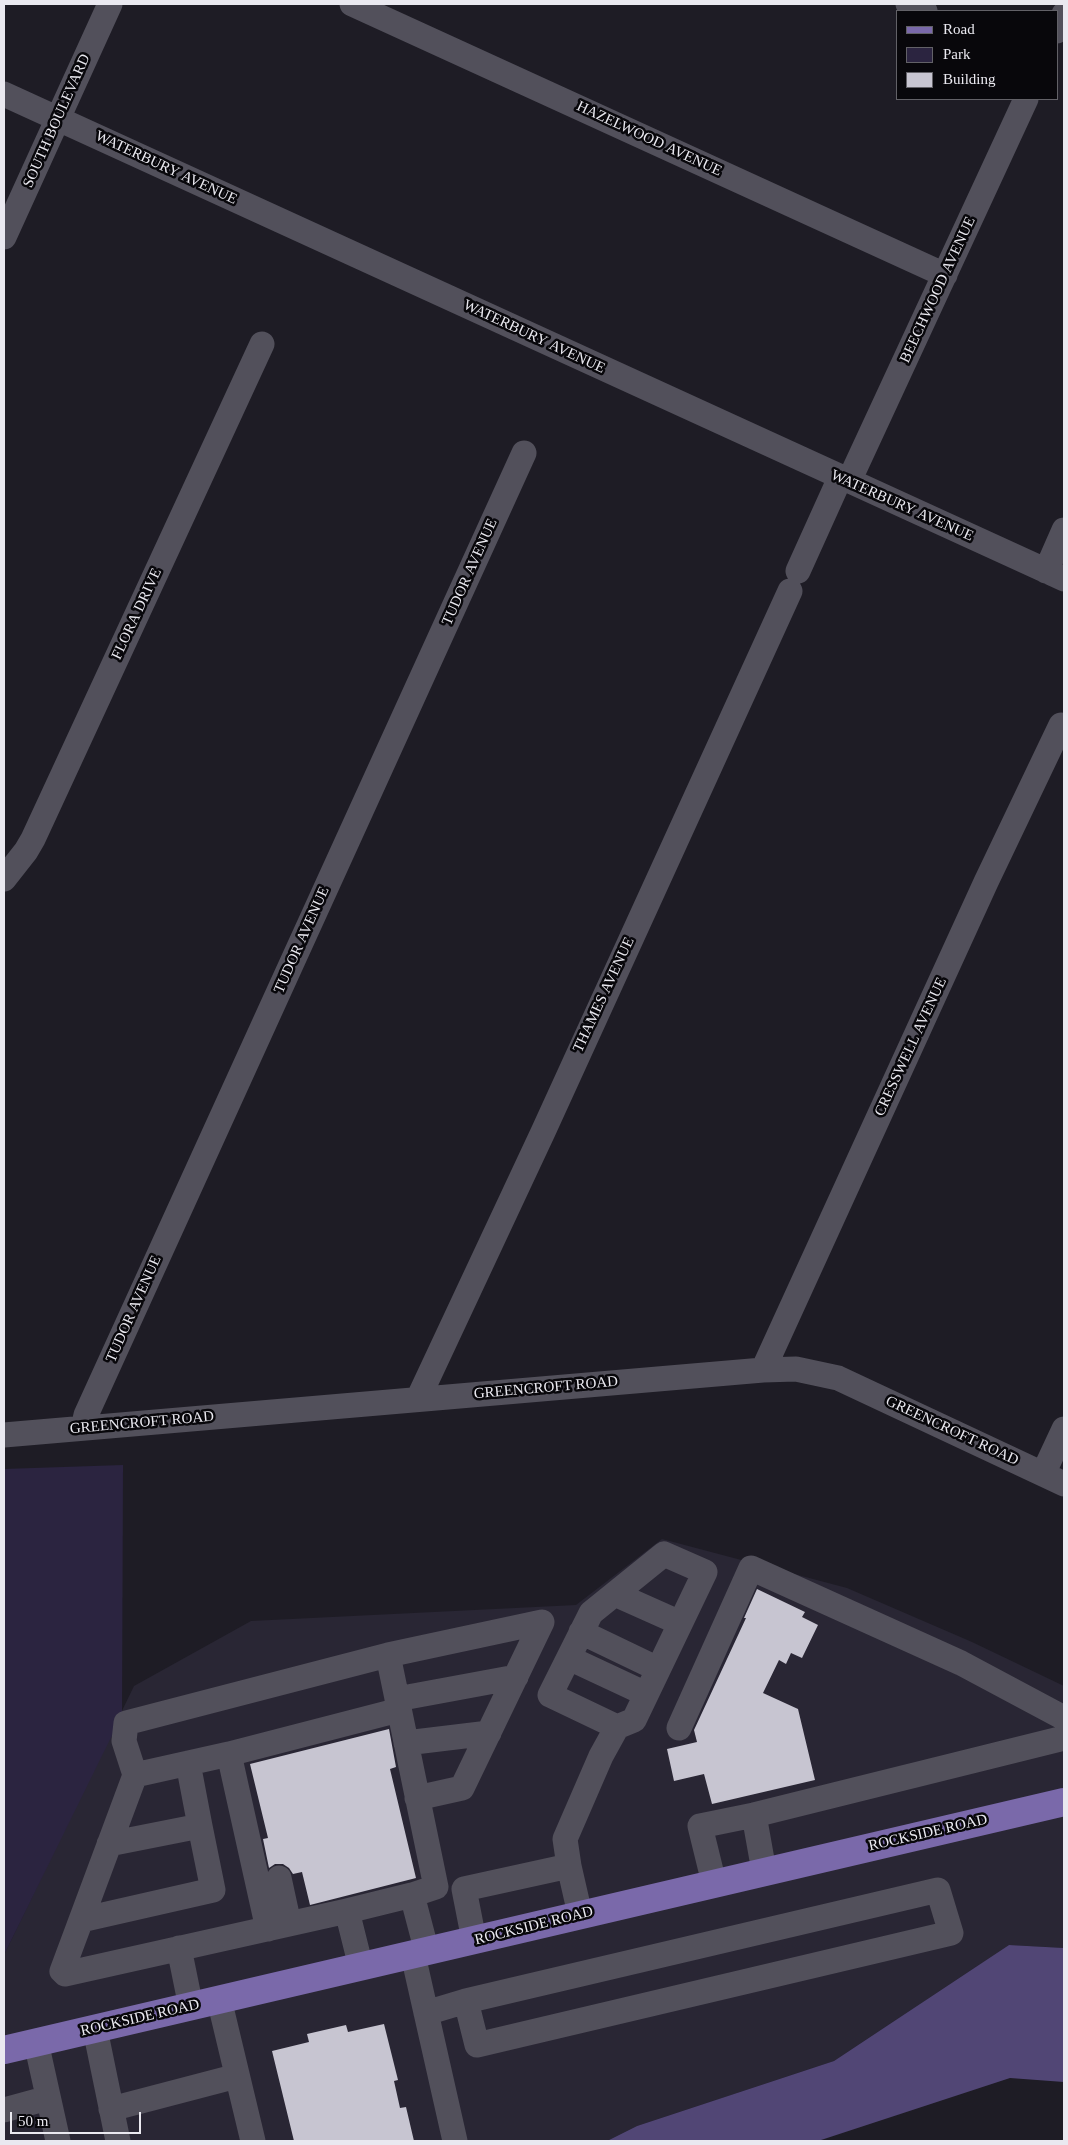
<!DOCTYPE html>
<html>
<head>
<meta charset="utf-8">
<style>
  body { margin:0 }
  #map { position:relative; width:1068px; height:2145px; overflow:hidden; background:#1e1c25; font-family:"Times New Roman",serif }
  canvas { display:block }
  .frame { position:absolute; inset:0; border:5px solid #eae9f0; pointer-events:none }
  .legend { position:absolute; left:896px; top:10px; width:162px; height:90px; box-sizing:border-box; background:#08070b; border:1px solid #626167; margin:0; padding:6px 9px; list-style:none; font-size:15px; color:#eae9f0 }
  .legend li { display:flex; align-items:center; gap:10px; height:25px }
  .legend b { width:25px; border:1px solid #626167 }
  .scale { position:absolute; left:10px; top:2112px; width:131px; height:22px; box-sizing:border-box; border:2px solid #eae9f0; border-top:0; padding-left:6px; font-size:15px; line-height:18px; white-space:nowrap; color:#eae9f0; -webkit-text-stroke:4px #08070b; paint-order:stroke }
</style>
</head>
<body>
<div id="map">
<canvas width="1068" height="2145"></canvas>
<div class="frame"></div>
<ul class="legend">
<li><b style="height:6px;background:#7a69aa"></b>Road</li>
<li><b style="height:14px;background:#2b2440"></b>Park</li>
<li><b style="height:14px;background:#c7c5d1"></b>Building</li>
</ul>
<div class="scale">50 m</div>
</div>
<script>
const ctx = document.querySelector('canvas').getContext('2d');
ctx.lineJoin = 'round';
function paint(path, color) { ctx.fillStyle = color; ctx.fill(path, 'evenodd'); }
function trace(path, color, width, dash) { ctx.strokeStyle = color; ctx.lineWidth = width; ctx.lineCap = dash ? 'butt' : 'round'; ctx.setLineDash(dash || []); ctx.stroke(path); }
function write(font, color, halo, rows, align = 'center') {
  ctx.font = font + ' "Times New Roman",serif'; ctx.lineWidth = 5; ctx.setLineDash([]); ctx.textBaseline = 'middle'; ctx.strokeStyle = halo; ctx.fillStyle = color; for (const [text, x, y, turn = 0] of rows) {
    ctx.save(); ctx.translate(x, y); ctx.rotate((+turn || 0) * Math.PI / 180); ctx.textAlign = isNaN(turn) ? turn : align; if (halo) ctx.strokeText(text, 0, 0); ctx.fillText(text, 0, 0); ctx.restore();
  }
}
paint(new Path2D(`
  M662,1539L847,1588L972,1642L1064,1686V1948L1009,1945L834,2061L637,2126L607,2141H4V1955L134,1686L251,1621L576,1605Z`), '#292634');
paint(new Path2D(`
  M123,1465L122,1715L4,1955V1469Z`), '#2b2440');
paint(new Path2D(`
  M1009,1945L1064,1948V2082L1010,2078L818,2141H607L637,2126L834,2061Z`), '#514675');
paint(new Path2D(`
  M757,1589L805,1612L802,1617L818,1625L802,1658L791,1653L786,1664L779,1660L763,1693L798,1709L815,1780L712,1804L704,1774L674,1781L667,1749L697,1742L694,1730L746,1618H744Z
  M389,1729L396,1767L390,1769L416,1878L310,1905L302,1872L293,1874L289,1868L283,1864H275L269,1868L263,1839L268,1838L250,1764Z
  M384,2024L398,2080L394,2081L400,2108L406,2107L414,2141H294L272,2051L309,2042L307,2034L346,2025L348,2032Z`), '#c7c5d1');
trace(new Path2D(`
  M352,4L945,275
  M908,4L925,11
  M1057,31L1064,14
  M4,94L1064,579
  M4,237L110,4
  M849,481L1026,99
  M798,571L840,478
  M1046,571L1064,530
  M4,879L26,851L33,839L262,344
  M763,1370L986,882L1061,725
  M418,1399L543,1132L790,591
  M83,1428L86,1415L524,453
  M4,1435L763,1370L796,1369L838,1378L1064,1484
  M1043,1474L1064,1429
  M615,1594L680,1623
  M581,1632L658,1669
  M388,1655L542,1622L462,1788L417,1798
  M569,1658L646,1694
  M397,1699L516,1677
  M679,1728L751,1568L961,1663L1064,1718
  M406,1743L489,1733
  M229,1754L399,1710
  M188,1763L200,1826
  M135,1775L229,1754L268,1929
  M754,1815L764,1871
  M279,1878L289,1924
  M714,1883L700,1826L754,1815L1064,1738
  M347,1911L65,1974L62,1971L135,1775L124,1741L126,1723L388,1655L436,1887L412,1895
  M580,1914L569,1866L565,1839L601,1756L617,1727L634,1720L705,1572L664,1554L591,1613L550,1695L617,1727
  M81,1920L213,1890L200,1826L109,1844
  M474,1940L464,1889L569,1866
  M179,1948L191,2007
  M413,1955L455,2141
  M361,1967L347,1911L412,1895L427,1952
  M219,1999L253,2141
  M426,2013L466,2001L938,1890L951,1933L477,2045L466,2001
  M95,2029L118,2141
  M36,2042L58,2141
  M111,2109L237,2076
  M4,2110L48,2098`), '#52505b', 25);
trace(new Path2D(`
  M4,2050L1064,1802`), '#7a69aa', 28);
write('15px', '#eae9f0', '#08070b', [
  ["SOUTH BOULEVARD",57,121,-66],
  ["HAZELWOOD AVENUE",649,139,25],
  ["WATERBURY AVENUE",166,168,25],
  ["BEECHWOOD AVENUE",938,290,-65],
  ["WATERBURY AVENUE",534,337,25],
  ["WATERBURY AVENUE",902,506,24],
  ["TUDOR AVENUE",470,572,-66],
  ["FLORA DRIVE",137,614,-65],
  ["TUDOR AVENUE",302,940,-66],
  ["THAMES AVENUE",604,995,-65],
  ["CRESSWELL AVENUE",911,1047,-65],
  ["TUDOR AVENUE",134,1309,-66],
  ["GREENCROFT ROAD",546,1388,-5],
  ["GREENCROFT ROAD",142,1423,-5],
  ["GREENCROFT ROAD",952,1431,25],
  ["ROCKSIDE ROAD",928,1833,-13],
  ["ROCKSIDE ROAD",534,1926,-14],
  ["ROCKSIDE ROAD",140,2018,-13]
]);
</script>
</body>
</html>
